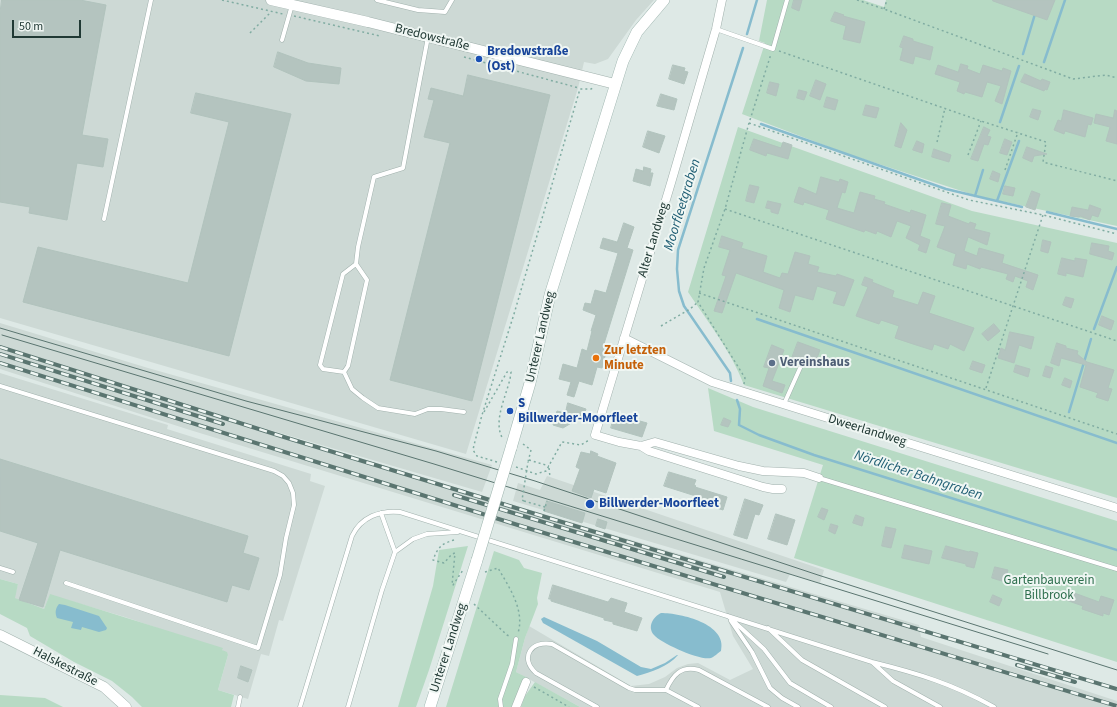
<!DOCTYPE html>
<html>
<head>
<meta charset="utf-8">
<style>
  body { margin:0 }
  #map { position:relative; width:1117px; height:707px; overflow:hidden; background:#dee9e6; font-family:"Source Sans 3",sans-serif }
  canvas { display:block }
  .scale { position:absolute; left:12px; top:20px; width:69px; height:18px; box-sizing:border-box; border:2px solid #203934; border-top:0; padding-left:5px; font-size:12px; line-height:14px; white-space:nowrap; color:#203934; -webkit-text-stroke:3px #eff6f3; paint-order:stroke }
</style>
</head>
<body>
<div id="map">
<canvas width="1117" height="707"></canvas>
<div class="scale">50 m</div>
</div>
<script>
const ctx = document.querySelector('canvas').getContext('2d');
ctx.lineJoin = 'round';
function paint(path, color) { ctx.fillStyle = color; ctx.fill(path, 'evenodd'); }
function trace(path, color, width, dash) { ctx.strokeStyle = color; ctx.lineWidth = width; ctx.lineCap = dash ? 'butt' : 'round'; ctx.setLineDash(dash || []); ctx.stroke(path); }
function write(font, color, halo, rows, align = 'center') {
  ctx.font = font + ' "Source Sans 3",sans-serif'; ctx.lineWidth = 4; ctx.setLineDash([]); ctx.textBaseline = 'middle'; ctx.strokeStyle = halo; ctx.fillStyle = color; for (const [text, x, y, turn = 0] of rows) {
    ctx.save(); ctx.translate(x, y); ctx.rotate((+turn || 0) * Math.PI / 180); ctx.textAlign = isNaN(turn) ? turn : align; if (halo) ctx.strokeText(text, 0, 0); ctx.fillText(text, 0, 0); ctx.restore();
  }
}
paint(new Path2D(`
  M0,0H654L636,20L608,59L595,64L584,62L578,88L466,454L0,318Z
  M0,323L148,368L492,465L482,492L229,418L530,510L919,625L921,637L1117,701V707H580L516,672L525,638L529,626L631,686L649,684L665,677L677,668L688,664L698,663L730,680L753,669L733,636L720,592L190,430L0,369Z
  M0,373L168,425L167,429L311,474L310,481L325,486L283,621L279,620L269,656L261,654L248,699L218,690L228,655L222,650L125,617L50,595L44,609L14,598L18,584L0,579Z
  M547,476L824,570L820,583L790,574L786,582L513,501L518,483L540,490Z`), '#cdd9d5');
paint(new Path2D(`
  M767,0H863L884,7L886,0H1117V226L977,196L845,153L742,114L765,43L759,41Z
  M738,127L972,211L1117,243V498L744,385C731,351 708,322 688,292Z
  M708,388L753,407L1117,521V662L794,558L823,465L714,431Z
  M468,546L429,670L416,707H398L433,586L439,550Z
  M494,551L519,560L524,568L542,573L537,598L538,604L525,638L516,672L528,678L513,707H446Z
  M0,579L18,584L15,598L44,609L50,594L223,648L222,650L227,652L228,655L218,690L234,695L231,707H142L132,697L112,681L74,662L30,636L27,628L0,614Z
  M535,682L580,707H521L525,696Z
  M0,695L45,698L63,707H0Z`), '#b7dac4');
paint(new Path2D(`
  M59,604L65,605L99,616L107,628L106,630L99,632L82,627L81,630L71,628L73,622L57,618C55,613 55,609 59,604Z
  M661,613C681,613 728,624 721,651C718,653 714,657 711,658C700,661 661,643 654,635C647,627 653,617 661,613Z
  M544,617L597,641L641,667L651,669L665,663L677,655H678C668,667 651,672 637,676L543,623L541,619Z`), '#87bcce');
trace(new Path2D(`
  M747,34L757,0
  M1023,54L1035,14
  M1044,62L1065,0
  M1000,122L1019,66
  M761,124L946,189L1022,207
  M975,196L983,170
  M997,201L1019,141
  M1047,212L1117,229
  M757,319L1117,443
  M1094,329L1117,267
  M731,381L730,373L684,306L679,291L677,269L678,250L743,48
  M737,400L740,409L739,425L759,435L814,455L1117,550
  M1069,412L1091,339`), '#87bcce', 2.5);
const building = new Path2D(`
  M2,0H80L106,5L82,135L108,139L103,167L77,163L67,220L29,213L30,207L0,202V13Z
  M794,0H802L799,11L792,8Z
  M993,0H1055L1047,20L993,1Z
  M835,12L844,15L843,16L865,22L860,43L843,39L846,26L831,21Z
  M904,36L913,39V41L933,47L930,60L915,56L913,64L900,60L903,48L900,47Z
  M278,52L308,63L341,68L339,84L306,81L274,67Z
  M961,64L968,66L967,69L980,74L983,65L1002,71L1003,68L1011,71L1002,104L995,101L1001,86L987,82L982,97L965,92L964,94L957,91L960,82L935,74L938,65L958,72Z
  M673,65L685,68L684,71L688,72L684,84L669,79Z
  M1025,74L1041,81L1042,79L1050,82L1047,90L1045,89L1044,91L1021,82Z
  M468,75L550,95L472,401L390,380L450,143L424,137L434,100L428,99L431,88L463,96Z
  M816,80L826,84L820,100L810,96Z
  M770,82L779,84L776,96L767,93Z
  M799,90L807,92L804,100L797,98Z
  M196,93L291,114L229,356L23,302L38,247L188,283L229,122L191,113Z
  M661,94L677,99L674,110L657,106Z
  M827,97L838,100L835,110L824,107Z
  M866,105L879,108L876,118L863,115Z
  M1033,109L1041,111L1038,120L1030,117Z
  M1064,110L1093,118L1091,125L1088,124L1085,137L1065,131L1064,134L1054,130L1058,120L1061,121Z
  M1115,110L1117,111V144L1106,141L1110,127L1094,123L1096,114L1113,118Z
  M901,123L907,130L901,148L895,146Z
  M984,127L990,130L987,136L991,137L988,145L984,144L978,161L971,159Z
  M648,131L665,136L659,153L643,147Z
  M754,139L781,148L783,142L792,145L788,159L767,153L766,156L750,150Z
  M1005,139L1012,142L1007,155L1000,153Z
  M917,141L924,144L922,153L913,150Z
  M1027,147L1047,154L1034,156L1032,162L1023,158Z
  M934,149L951,155L949,162L932,157Z
  M644,167L651,169L650,173H653L650,186L633,181L636,169L643,171Z
  M993,171L1000,174L998,182L990,179Z
  M821,177L839,182L840,179L848,182L845,193L842,192L837,208L854,213L860,192L875,196L874,199L885,202L884,204L910,213L911,210L926,215L920,236L930,240L926,253L918,250L920,245L906,238L911,226L897,221L891,237L877,231L876,234L865,230L864,232L826,219L829,210L804,202L803,205L794,202L799,187L816,194Z
  M750,185L759,187L754,203L746,201Z
  M1005,186L1015,188L1013,196L1003,194Z
  M1032,191L1040,194L1035,210L1026,207Z
  M768,201L781,204L778,214L771,212V209L766,208Z
  M942,203L951,205L948,216L969,224L970,222L976,224L974,229L990,233L987,245L968,237L964,251L977,256L979,248L1004,255L1002,263L1038,275L1033,290L1026,287L1028,281L1015,276L1013,282L1006,279L1008,274L981,267L980,269L967,264L966,269L953,265L956,254L937,247L945,226L936,224Z
  M1090,205L1101,209L1098,217L1092,215L1090,220L1080,216L1079,217L1070,216L1072,207L1088,210Z
  M624,223L634,227L627,248L633,250L603,347H605L602,355L605,356L602,368L597,367L592,385L579,381L574,397L567,395L571,382L559,379L563,364L577,368L582,349L587,351L592,331H591L596,315L583,310L585,303L591,304L595,290L606,293L618,253L600,248L603,238L617,242Z
  M722,236L743,243L741,248L767,256L763,272L780,278L782,273L788,274L795,252L810,256L808,264L819,267L817,272L836,276L837,274L854,280L844,306L833,303L837,292L817,286L813,300L795,295L790,312L779,308L784,290L736,273L722,313L714,311L726,276L722,275L730,250L719,247Z
  M1043,240L1051,242L1048,253L1041,251Z
  M1092,243L1109,246L1108,251L1114,253L1112,260L1090,254Z
  M1062,258L1075,261V258L1087,260L1083,277L1066,273V276L1058,274Z
  M865,277L873,280L872,282L894,291L892,297L918,305L923,292L935,296L929,313L974,328L964,351L950,344L948,349L934,344L932,350L913,344L895,338L899,326L881,320L879,324L856,316L868,287L862,285Z
  M1066,297L1074,299L1071,308L1063,305Z
  M1102,316L1114,321L1111,330L1099,325Z
  M994,324L1000,331L988,341L982,334Z
  M1010,332L1034,337L1031,349L1019,345L1014,363L998,358L1001,348L1005,350Z
  M798,342L820,350L814,366L792,358Z
  M1057,343L1066,346V348L1078,351L1077,354L1087,362L1114,370L1108,388L1112,389L1108,401L1096,397L1098,393L1080,387L1086,365L1061,358L1059,366L1051,363Z
  M772,345L784,350L772,381L785,385L782,393L763,386L769,368L764,367Z
  M973,361L985,365L982,373L970,369Z
  M1016,365L1030,369L1028,377L1014,372Z
  M1046,366L1053,368L1050,378L1043,376Z
  M1065,378L1072,381L1070,388L1062,385Z
  M568,403L586,409L582,421L578,419L563,428L553,425L557,411L565,413Z
  M615,414L647,423L642,437L611,428Z
  M724,418L731,421L728,427L721,425Z
  M591,451L598,454L597,456L616,463L606,493L594,489L591,498L572,491L580,469L576,467L581,452L590,454Z
  M0,459L248,536L243,553L259,558L249,590L232,585L227,602L60,550L43,607L19,600L38,543L0,531Z
  M669,472L696,480L694,485L696,486L695,487L727,497L723,510L700,503L702,498L664,486Z
  M745,499L763,505L759,515L755,514L747,539L734,535Z
  M547,501L585,513L582,523L544,511Z
  M822,508L828,510L824,520L818,517Z
  M776,514L795,520L787,545L768,539Z
  M856,515L864,518L862,526L853,523Z
  M598,519L607,522L605,529L596,526Z
  M831,524L838,526L835,534L829,531Z
  M886,527L896,529L891,548L882,546Z
  M905,545L932,551L929,564L902,558Z
  M946,546L969,552L970,551L978,553L974,568L966,566V564L942,558Z
  M995,567L1008,570L1005,582L992,578Z
  M553,585L608,602L611,598L627,603L624,612L642,618L637,631L613,624V622L604,620V618L551,601V599H549Z
  M1066,590L1099,602L1101,596L1114,600L1109,615L1103,613V616L1082,609L1083,606L1063,599Z
  M993,595L1002,599L999,606L990,602Z
  M241,666L252,670L248,682L238,678Z`);
paint(building, '#b4c4bf');
trace(building, '#b1c3bd', 1);
const service = new Path2D(`
  M377,0L418,10L445,12L452,0
  M716,29L773,49L787,0
  M282,40L292,5
  M104,219L151,0
  M356,264L367,280L348,366L344,372L323,369L320,365L343,274L356,264L358,247L374,177L403,168L428,37
  M344,372L352,389L363,398L378,408L415,414L428,409H441L464,412
  M0,386L274,471L283,476L289,483L293,493L294,505L286,538L280,575L258,648L66,583
  M784,404L801,366
  M819,478L1117,569
  M381,513L395,552
  M0,568L13,572
  M728,616L764,649L790,683L831,707
  M731,621L752,652L770,688L782,698L798,707
  M768,628L802,660L885,707
  M872,662L893,681L940,707
  M666,690C673,675 681,665 699,670L768,707
  M238,707L240,697
  M300,707L352,536C361,517 380,510 400,512L872,662C917,673 953,684 994,707
  M348,707L382,590L395,552L413,539L427,534L458,532
  M501,707L500,699L512,664L516,639
  M597,707L536,673C519,658 531,640 552,644L629,688L635,690H666L698,707`);
const minor = new Path2D(`
  M722,0L716,29L671,183L595,435L619,442L641,446L655,442L739,466L763,471L804,473L819,478
  M624,338L712,382L1117,508
  M641,446L649,451L763,487L773,489H782
  M516,707L526,682`);
const tertiary = new Path2D(`
  M271,0L368,22L615,84
  M0,635L104,687L126,707`);
const secondary = new Path2D(`
  M511,448L530,383L550,295L623,61L637,32L664,0
  M430,707L477,560`);
trace(service, '#a1b1ad', 5);
trace(minor, '#a1b1ad', 9);
trace(tertiary, '#a1b1ad', 11);
trace(secondary, '#9eb5af', 12);
trace(new Path2D(`
  M222,0L283,14
  M857,0L884,9L1073,79L1106,75L1117,78
  M884,9L887,0
  M294,16L380,36
  M250,33L271,12
  M779,51L981,121L1046,142L1043,162L1117,181
  M464,57L579,88
  M749,123L969,200L1043,215L1117,234
  M937,142L945,108
  M968,155L981,121
  M1005,170L1018,132
  M725,209L1117,341
  M699,293L1117,434
  M661,326L690,309L698,302
  M744,384L745,378L698,302L704,268L725,209L749,123L771,54
  M986,388L1043,215
  M484,412L507,372H511C510,390 491,420 503,439
  M523,444L531,450L528,462
  M529,460L549,466
  M497,462L477,456L473,450L474,445L482,415L514,314L580,89H591L593,88
  M516,467L536,474L546,471L562,442L581,445L589,440
  M549,468L550,477
  M524,501L545,507
  M544,511L547,501
  M454,540C441,544 438,547 433,560L444,563L452,554L455,553L452,585H453L463,570
  M485,572L498,568C509,587 525,610 518,633
  M474,604L507,635L511,637
  M534,687L569,707`), '#80aca2', 1.5, [2, 3]);
trace(service, '#fff', 4);
trace(minor, '#fff', 8);
trace(tertiary, '#fff', 10);
trace(secondary, '#fff', 11);
trace(new Path2D(`
  M0,328L246,401L436,451L535,481L818,575L1117,670
  M2,335L434,464L1048,654`), '#5a7570', 1);
const rail = new Path2D(`
  M0,347L284,437L552,519L1117,689
  M0,354L223,424
  M0,363L521,526L1117,706
  M454,495L724,577
  M1017,665L1075,682`);
trace(rail, '#5a7570', 4);
trace(rail, '#eff6f3', 2.5, [8]);
const secondaryBridge = new Path2D(`
  M477,560L511,448`);
trace(secondaryBridge, '#9eb5af', 12, []);
trace(new Path2D(`
  M524,501L522,500L528,462`), '#80aca2', 1.5, [2, 3]);
trace(secondaryBridge, '#fff', 11);
for (const [x, y, r, color] of [
  [479,59,4,"#1a4fb4"],
  [596,358,4,"#e8710a"],
  [772,363,4,"#5c6f8a"],
  [510,411,4,"#1a4fb4"],
  [590,504,5,"#1a4fb4"]
]) { const dot = new Path2D(); dot.arc(x, y, r, 0, 2 * Math.PI); ctx.fillStyle = color; ctx.fill(dot); trace(dot, '#eff6f3', 1.5); }
write('13px', '#203934', '#eff6f3', [
  ["Bredowstraße",432,38,14],
  ["Alter Landweg",654,240,-73],
  ["Unterer Landweg",541,337,-77],
  ["Dweerlandweg",867,431,17],
  ["Unterer Landweg",449,648,-72],
  ["Halskestraße",65,667,27]
]);
write('bold 13px', '#164399', '#eff6f3', [
  ["Bredowstraße",487,52],
  ["(Ost)",487,67],
  ["S",518,404],
  ["Billwerder-Moorfleet",518,419],
  ["Billwerder-Moorfleet",599,504]
], 'left');
write('bold 13px', '#c56008', '#eff6f3', [
  ["Zur letzten",604,351],
  ["Minute",604,366]
], 'left');
write('bold 13px', '#4e5e75', '#eff6f3', [
  ["Vereinshaus",780,363]
], 'left');
write('13px', '#2c6e4c', '#eff6f3', [
  ["Gartenbauverein",1049,581],
  ["Billbrook",1049,596]
]);
write('italic 14px', '#1d5c72', '#eff6f3', [
  ["Moorfleetgraben",683,205,-73],
  ["Nördlicher Bahngraben",918,476,18]
]);
</script>
</body>
</html>
